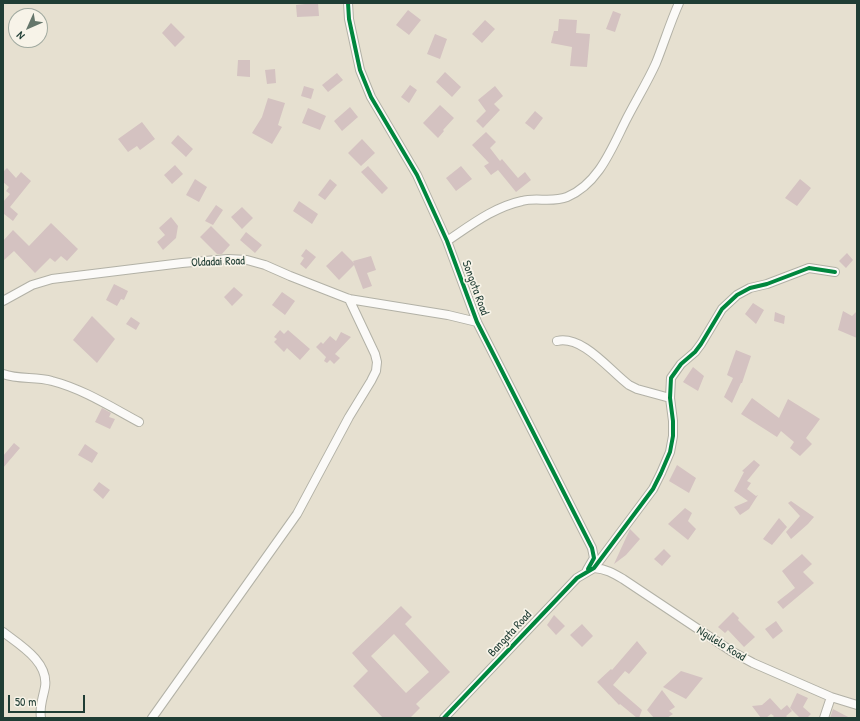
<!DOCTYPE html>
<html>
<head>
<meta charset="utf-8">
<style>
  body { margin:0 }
  #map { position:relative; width:860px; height:721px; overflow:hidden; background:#e6e0d0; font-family:"Patrick Hand",sans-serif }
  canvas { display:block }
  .frame { position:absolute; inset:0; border:4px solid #1f3d34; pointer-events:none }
  .north { position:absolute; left:8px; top:8px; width:40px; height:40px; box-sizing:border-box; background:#f7f3e8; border:1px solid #a1aaa0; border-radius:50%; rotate:225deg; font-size:11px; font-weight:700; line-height:16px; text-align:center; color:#1f3d34 }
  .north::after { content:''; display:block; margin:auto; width:14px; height:18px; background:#65766b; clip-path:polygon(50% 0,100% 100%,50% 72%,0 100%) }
  .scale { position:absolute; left:8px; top:695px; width:77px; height:18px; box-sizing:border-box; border:2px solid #1f3d34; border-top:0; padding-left:5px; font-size:12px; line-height:14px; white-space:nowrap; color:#1f3d34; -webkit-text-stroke:3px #f7f3e8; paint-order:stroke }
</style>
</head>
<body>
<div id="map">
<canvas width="860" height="721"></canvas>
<div class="frame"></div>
<div class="north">N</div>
<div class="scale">50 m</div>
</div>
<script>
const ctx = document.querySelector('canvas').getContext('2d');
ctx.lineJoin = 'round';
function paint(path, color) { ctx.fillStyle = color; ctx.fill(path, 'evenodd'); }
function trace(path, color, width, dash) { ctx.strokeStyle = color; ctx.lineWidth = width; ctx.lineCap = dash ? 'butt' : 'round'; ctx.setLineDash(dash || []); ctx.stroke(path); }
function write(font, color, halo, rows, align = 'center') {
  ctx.font = font + ' "Patrick Hand",sans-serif'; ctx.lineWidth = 3.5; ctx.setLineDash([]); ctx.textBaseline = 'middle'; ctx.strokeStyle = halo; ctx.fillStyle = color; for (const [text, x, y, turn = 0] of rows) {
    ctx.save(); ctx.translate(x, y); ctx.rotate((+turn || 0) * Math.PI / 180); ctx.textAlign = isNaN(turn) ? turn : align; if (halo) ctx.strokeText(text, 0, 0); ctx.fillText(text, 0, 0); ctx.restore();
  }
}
paint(new Path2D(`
  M305,3H318L319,16L297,17L296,5L305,4Z
  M408,10L421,20L409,35L396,25Z
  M613,11L621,14L615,32L606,29Z
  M559,19L577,20L576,33L590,34L587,67L570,66L572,47L551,43L554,31H558Z
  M485,20L495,29L482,43L472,34Z
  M171,23L185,37L175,47L162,33Z
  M435,34L447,39L440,59L427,54Z
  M238,60H250V77L237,76Z
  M275,69L276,83L267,84L265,70Z
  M445,72L461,87L452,97L436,82Z
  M337,73L343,80L328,92L322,85Z
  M410,85L417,90L409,103L401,97Z
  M304,86L314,89L311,99L301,96Z
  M495,86L503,96L494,104L500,110L483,128L476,121L486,111L478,100Z
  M268,98L285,103L278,125L282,127L272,144L252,133L262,117Z
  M440,105L454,118L443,130L444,131L438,138L423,123Z
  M350,107L358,117L342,131L334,121Z
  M308,108L326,116L320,130L302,123Z
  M535,111L543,118L534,130L525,123Z
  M142,122L155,139L140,150L137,146L128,152L118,139Z
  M486,132L496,142L490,148L500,161L502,159L518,178L525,172L531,180L516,192L498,170L491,175L484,166L489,163L472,145Z
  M178,135L193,149L186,157L171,143Z
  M362,139L375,153L361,166L348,153Z
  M175,165L183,174L172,184L164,175Z
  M368,166L388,188L382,194L361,172Z
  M461,166L472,179L456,191L446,178Z
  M7,168L16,178L21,172L31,181L10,207L18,214L13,221L4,214L3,216V202L10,194L6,191L9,187L3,182V172Z
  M195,179L207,187L199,202L186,195Z
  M330,179L337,185L325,200L318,195Z
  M800,179L811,188L797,206L785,198Z
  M299,201L318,214L312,224L293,211Z
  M216,205L223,210L213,225L205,221Z
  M242,207L253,218L242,229L231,217Z
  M171,217L178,226L176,238L163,250L157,242L165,235L159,228Z
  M51,223L78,249L67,261L61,256L55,262L50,258L35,273L14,251L3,261V241L13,230L29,246Z
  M211,226L230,245L222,254H217L200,237Z
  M246,232L262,245L255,253L240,240Z
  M306,249L316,257L306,269L300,264L304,258L301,256Z
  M342,251L354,263L353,261L371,256L376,270L367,273L372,286L363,289L354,265L339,280L326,266Z
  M847,253L853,260L846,268L839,261Z
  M114,284L128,291L124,300L121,299L117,306L106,300Z
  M234,287L243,295L232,306L224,297Z
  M282,292L295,301L285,315L272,305Z
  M753,303L764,310L756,324L745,314Z
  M843,311L852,316L857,311V338L838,330Z
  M775,312L785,316L784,324L774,321Z
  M92,316L115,339L97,363L73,340Z
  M131,317L140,323L136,330L126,324Z
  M280,330L284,334L288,330L310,349L300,360L287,348L284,352L274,342L277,339L274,337Z
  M341,332L351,337L335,354L340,358L334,364L330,360L327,363L324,361L326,357L316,347L321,342L323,344L330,336L336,341Z
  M736,350L751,356L742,383H741L732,403L724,397L733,378L727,375Z
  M693,367L704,376L698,391L683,382Z
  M752,398L779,418L788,399L820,419L806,438L812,444L800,456L790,448L794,442L781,431L777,437L741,414Z
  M102,408L111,413L109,417L115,419L110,429L95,422Z
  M14,443L20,448L3,468V456Z
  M85,444L98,453L92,463L78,455Z
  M754,460L760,465L747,481L751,483L747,489L756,496L758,495L749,509L740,515L734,507L748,501L734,491L744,472L742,471Z
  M677,465L696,478L689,493L669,481Z
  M99,482L110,490L103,499L93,490Z
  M791,501L814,517L808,524L791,539L786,532L800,516L788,503Z
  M685,508L692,513L688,521L696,529L688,540L668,524Z
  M779,518L787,527L772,545L763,539Z
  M630,529L640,539L626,555L614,564Z
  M664,549L671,556L662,566L654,559Z
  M802,554L812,564L803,572L814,583L783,609L777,602L795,588L782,571Z
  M401,606L412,617L405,624L450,672L416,704L420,708L410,718H383L353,686L368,671L352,653ZM394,634L429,672L406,693L371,656Z
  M733,612L739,618L738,620L755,637L744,647L728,630L725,633L718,627Z
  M554,615L565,626L556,635L547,625Z
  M776,621L783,631L773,639L765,629Z
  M582,624L593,636L582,647L570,635Z
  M637,641L647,653L629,674L625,671L613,685L642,710L639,718H637L620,704L619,705L597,682L611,669L612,670Z
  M681,671L703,678L686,699L663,687Z
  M662,690L675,707L669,711L673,714L667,718H654L647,710Z
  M797,693L808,698L803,707L811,714L807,718H800L790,708Z
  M770,698L781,710L787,705L792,711L786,716L788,718H772L774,716L771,714L766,718H761L752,706L762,705Z
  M833,709L850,718H830Z`), '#d4c2c1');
const minor = new Path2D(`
  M348,3L349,19L360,70L371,97L417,175L447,241L477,322L592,548L594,558L587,570
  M447,241C471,225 494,207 522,201C536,197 552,203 567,197C598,184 611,150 625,122C635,102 647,83 656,63C664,43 670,23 679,3
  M3,301L32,285L52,279L182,263L228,259L247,260L265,265L290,276L349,299L448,315L477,322
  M557,341C583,335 610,371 629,385L637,389L670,398
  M3,374C19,380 36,376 52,381C83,389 111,407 139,422
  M594,568C606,569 613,573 623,579L731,651L753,663L831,697L857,705
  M3,632C20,645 49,662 45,687C43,698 39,707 41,718
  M152,718L297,514L349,417L371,381L376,371L377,362L375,354L349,299
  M444,718L577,578L594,568L653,489L661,473L670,452L673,436V421L670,398L671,378L681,364L695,352L701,344L722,309L737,295L750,288L767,284L809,268L835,272
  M824,718L831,697`);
trace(minor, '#b2b1a6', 10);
trace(minor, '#fbfaf8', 8);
trace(new Path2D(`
  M348,3L349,19L360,70L371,97L417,175L447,241L477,322L592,548L594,558L588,569
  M444,718L577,578L594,568L653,489L661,473L670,452L673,436V421L670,398L671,378L681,364L695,352L701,344L722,309L737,295L750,288L767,284L809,268L835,272`), '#00873e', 4);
write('12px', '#1f3d34', '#f7f3e8', [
  ["Oldadai Road",218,262,-2],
  ["Songota Road",475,288,70],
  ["Bangata Road",510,634,-47],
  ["Ngulelo Road",721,644,32]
]);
</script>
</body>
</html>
